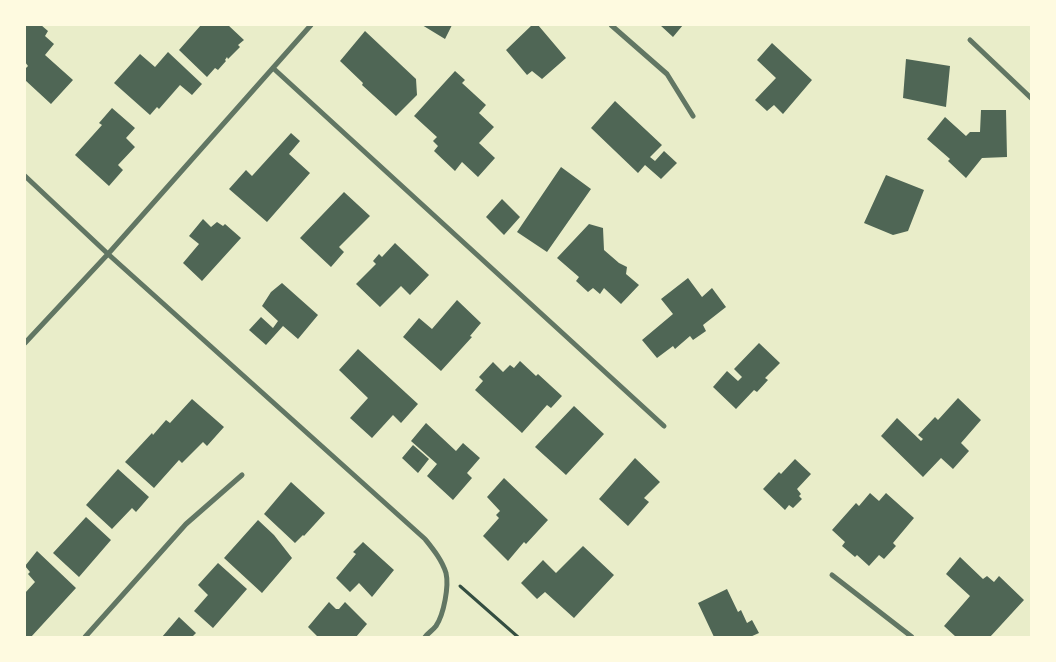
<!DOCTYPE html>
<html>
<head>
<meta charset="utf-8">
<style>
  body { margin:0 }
  #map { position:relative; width:1056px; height:662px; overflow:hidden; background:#e9edc9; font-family:Figtree,sans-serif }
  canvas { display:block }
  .frame { position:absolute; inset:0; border:26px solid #fefae0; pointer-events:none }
</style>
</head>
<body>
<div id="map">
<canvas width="1056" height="662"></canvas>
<div class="frame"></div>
</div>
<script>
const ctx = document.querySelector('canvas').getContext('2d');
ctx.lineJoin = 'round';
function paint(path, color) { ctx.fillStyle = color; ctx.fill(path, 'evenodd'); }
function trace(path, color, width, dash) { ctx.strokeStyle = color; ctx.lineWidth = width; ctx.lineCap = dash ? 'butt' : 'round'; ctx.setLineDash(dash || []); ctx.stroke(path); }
paint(new Path2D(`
  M25,25H41L48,31L45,36L54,44L45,55L73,80L51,104L25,80V69L28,66L25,62Z
  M201,25H228L244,40L238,45L240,47L228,59L227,57L225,60L226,61L218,70L215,68L207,77L179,50Z
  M422,25H452L445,39Z
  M532,25H538L566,58L542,79L532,71L527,75L506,50Z
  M660,25H683L673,37Z
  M365,31L416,79L417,95L396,116L362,85L363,83L340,61Z
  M772,43L812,80L783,114L774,105L767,111L755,100L776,78L757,60Z
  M168,52L202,84L192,95L180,85L159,109L157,107L150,115L114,83L140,54L155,67Z
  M906,59L950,66L946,107L903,98Z
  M455,71L465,80L462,83L486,105L479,113L494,127L479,143L495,158L478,177L462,162L455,171L434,151L438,146L433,141L437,137L414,116Z
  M615,101L662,145L650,157L655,161L664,151L677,163L661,179L645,165L638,173L591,128Z
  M112,108L135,128L126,138L135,147L118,165L123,170L109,186L75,155L102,125L99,123Z
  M981,110H1006L1007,157L982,158L966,178L948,161L950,159L927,139L945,117L966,136L970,132H980Z
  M291,133L300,141L289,154L310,173L267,222L229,189L246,170L252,176Z
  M561,167L591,189L547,252L517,232Z
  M886,175L924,190L908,231L893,235L864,223Z
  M344,192L370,216L339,247L344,252L331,267L300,238Z
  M502,199L520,217L504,235L486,217Z
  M203,219L211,227L217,222L223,226L225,224L241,238L202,281L183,263L199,244L189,236Z
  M589,224L603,228L604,250L619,263L627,267L626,274L639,285L621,304L604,288L600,294L593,288L588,292L576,281L579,277L557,258Z
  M395,243L429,275L410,295L401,286L380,307L356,284L376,264L373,261L379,254L382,257Z
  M688,278L702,297L712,288L726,307L703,325L706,331L693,340L690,336L675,349L673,346L657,358L642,340L673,314L661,299Z
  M282,283L318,315L298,339L283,326L266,345L249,330L261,317L273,328L278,321L262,306L271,292Z
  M457,300L481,323L470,336L472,337L441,371L403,337L419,318L432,329Z
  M759,343L780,363L765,378L768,380L757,392L754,390L736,409L713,387L727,371L738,381L742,377L734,369Z
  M358,349L418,404L401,423L393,415L372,438L350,418L368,398L339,370Z
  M520,361L536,376L538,374L562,396L551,408L547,405L522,433L475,390L483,381L479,377L493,362L503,372L510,365L514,368Z
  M958,398L981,420L961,443L969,451L953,469L941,458L923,477L881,436L897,418L921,441L923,439L918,435L935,417L938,420Z
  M192,399L224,427L207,446L203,442L182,463L179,460L154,488L125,462L152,433L153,435L166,420L170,423Z
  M574,406L604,434L566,475L535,447Z
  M426,423L456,451L463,443L480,458L467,473L472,478L453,500L427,476L437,464L411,441Z
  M413,445L429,459L418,473L402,458Z
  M635,458L660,482L644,498L649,502L628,526L599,499Z
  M795,459L811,474L797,489L801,494L799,496L802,499L793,508L789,505L785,510L763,489L779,472L781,474Z
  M118,469L149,497L136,512L132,508L112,529L86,505Z
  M504,478L548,520L526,544L524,542L508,561L483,536L499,518L496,515L500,511L487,497Z
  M291,482L325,513L304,536L303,535L295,543L264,514Z
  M870,493L879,501L886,493L914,518L893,543L896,546L884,559L879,555L869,566L857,555L855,557L842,546L845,542L832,530L856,503L859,506Z
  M86,517L111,540L79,577L53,553Z
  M258,520L274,535L292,558L262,593L224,558Z
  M363,542L394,570L372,597L359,583L350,592L336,578L356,554L353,552Z
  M583,546L614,575L574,618L545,592L537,599L521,583L543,560L556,573Z
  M37,551L76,588L31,637H25V593L35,582L28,574L30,572L25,566Z
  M960,557L983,579L987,576L994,582L999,576L1024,600L990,637H956L944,626L970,596L946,574Z
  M218,563L247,589L213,628L194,611L208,595L198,585Z
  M727,589L738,612L741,610L747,623L752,620L759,633L750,637H714L698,603Z
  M329,602L336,609H339L345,602L367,624L356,637H318L308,627Z
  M179,617L196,633L192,637H162Z`), '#4f6655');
trace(new Path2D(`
  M460,586L518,637`), '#344e41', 3);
trace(new Path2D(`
  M611,25L667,74L693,116
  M970,40L1031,98
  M273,68L664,426
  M25,176L108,254L425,539C433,549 442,560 446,573C449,586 444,614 436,626C433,630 428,633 425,637
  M25,343L108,254L311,25
  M832,575L912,637
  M85,637L186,524L242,475`), '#617663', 5);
</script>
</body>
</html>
